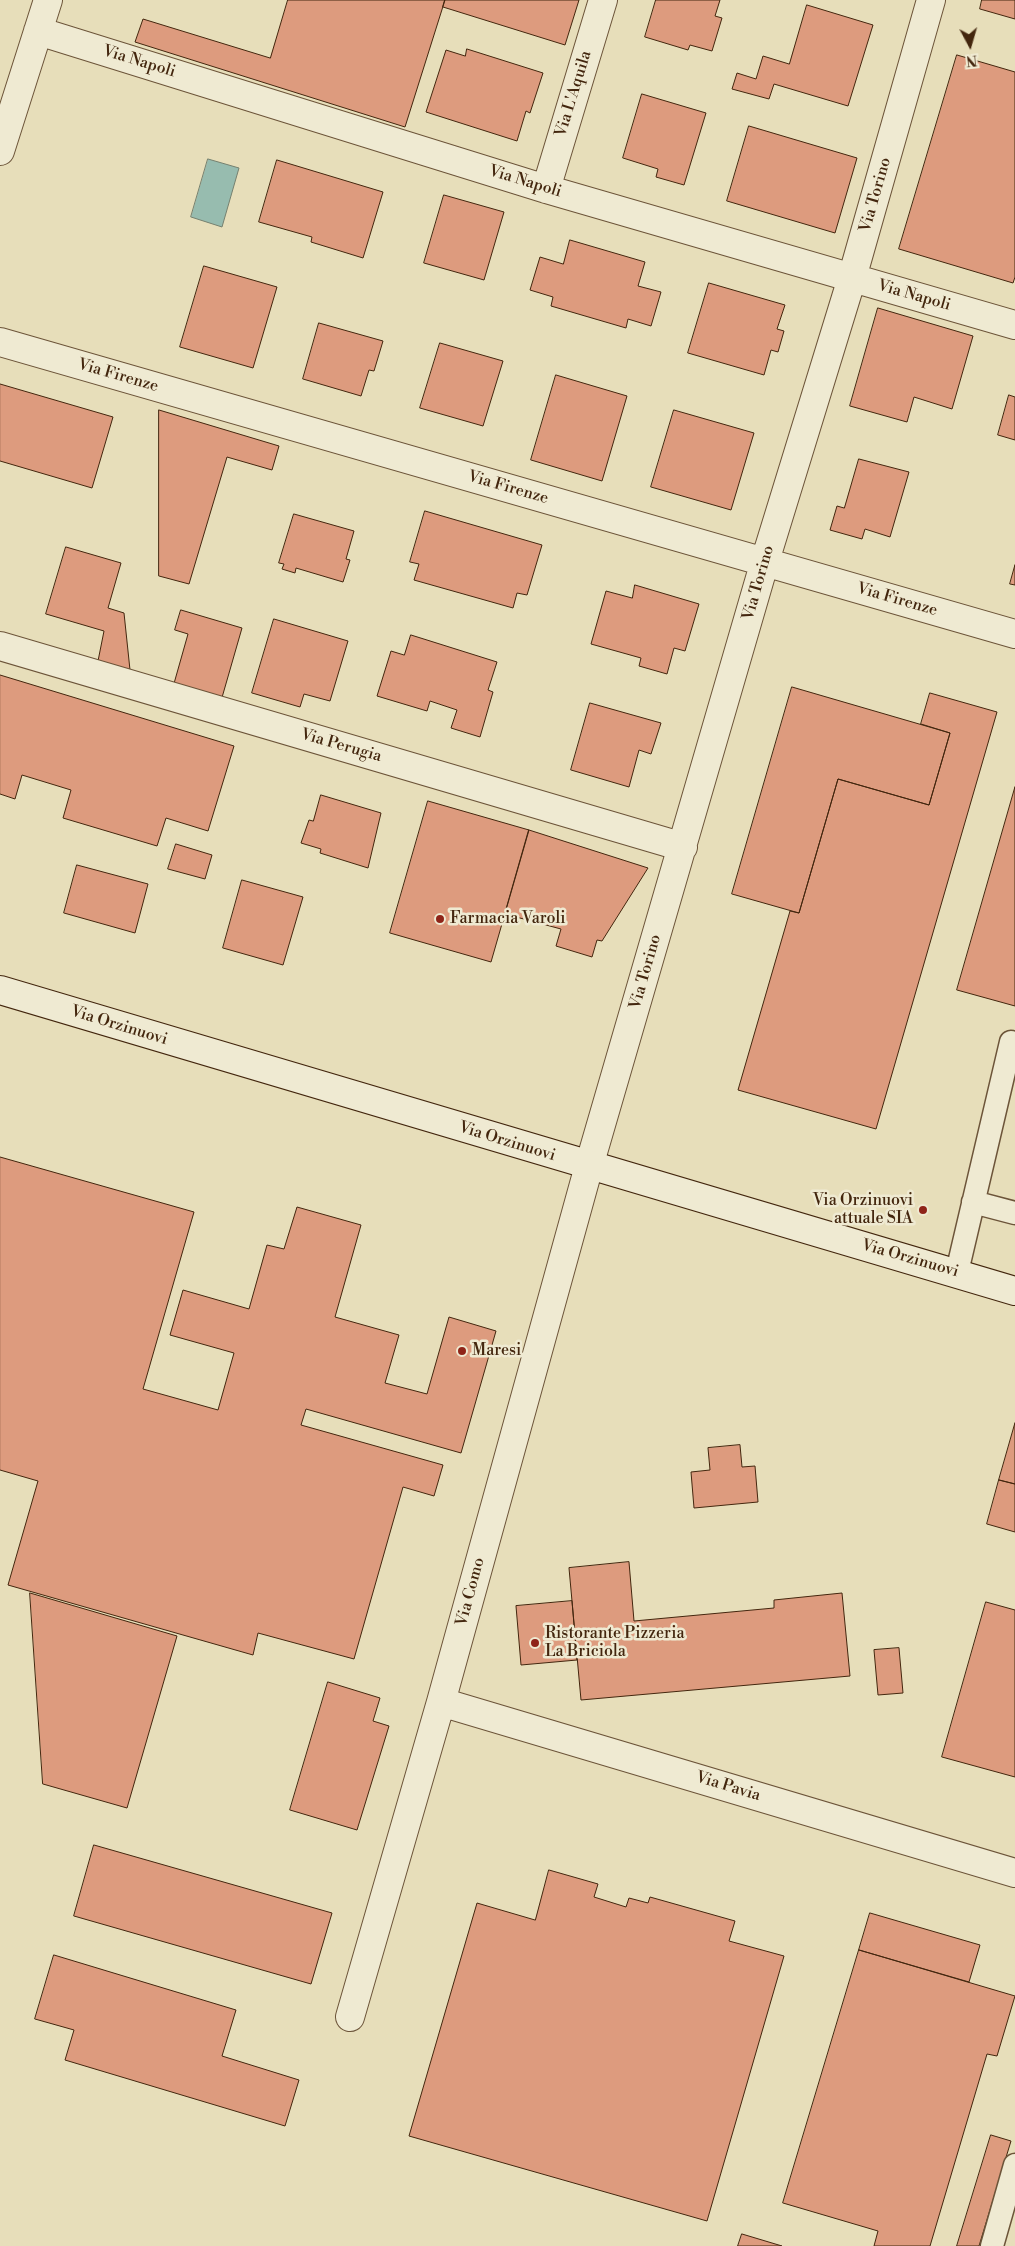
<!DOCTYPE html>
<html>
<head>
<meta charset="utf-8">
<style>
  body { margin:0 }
  #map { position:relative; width:1015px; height:2246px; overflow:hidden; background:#e7deba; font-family:"Libre Bodoni",serif }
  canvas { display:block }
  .north { position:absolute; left:945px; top:20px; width:50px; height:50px; -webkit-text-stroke:4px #efead2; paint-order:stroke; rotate:174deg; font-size:14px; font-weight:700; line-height:20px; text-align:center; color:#43260e }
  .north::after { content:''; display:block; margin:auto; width:18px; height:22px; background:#43260e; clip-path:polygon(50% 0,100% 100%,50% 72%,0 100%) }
</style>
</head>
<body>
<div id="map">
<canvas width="1015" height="2246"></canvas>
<div class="north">N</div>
</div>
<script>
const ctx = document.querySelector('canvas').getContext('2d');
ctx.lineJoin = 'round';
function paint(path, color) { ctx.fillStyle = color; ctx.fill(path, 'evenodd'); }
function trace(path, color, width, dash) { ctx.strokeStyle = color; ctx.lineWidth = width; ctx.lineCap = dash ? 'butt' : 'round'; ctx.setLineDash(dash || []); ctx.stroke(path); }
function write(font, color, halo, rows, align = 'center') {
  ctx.font = font + ' "Libre Bodoni",serif'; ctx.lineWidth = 5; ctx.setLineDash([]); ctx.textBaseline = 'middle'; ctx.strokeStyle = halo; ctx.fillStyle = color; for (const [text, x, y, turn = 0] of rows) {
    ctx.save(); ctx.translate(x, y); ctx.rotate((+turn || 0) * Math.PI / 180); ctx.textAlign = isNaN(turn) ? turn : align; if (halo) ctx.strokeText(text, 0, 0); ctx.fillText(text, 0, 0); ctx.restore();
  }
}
const water = new Path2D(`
  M208,159L239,168L222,227L191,217Z`);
paint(water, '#97bcaf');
trace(water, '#75806f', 1);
const building = new Path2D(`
  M288,0H445L405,127L135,42L143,19L270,58Z
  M445,0H579L565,45L443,7Z
  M656,0H720L715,16L722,18L712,51L690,45L688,50L645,37Z
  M982,0H1015V19L980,9Z
  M807,5L873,25L848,106L774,84L769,99L732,89L737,73L756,79L763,56L789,64Z
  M467,49L543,73L530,113L526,111L517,141L426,112L446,50L465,56Z
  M957,55L1015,72V277L1013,283L899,249Z
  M642,94L706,113L684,185L656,177L658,169L623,158Z
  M749,126L857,158L835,233L727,201Z
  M277,160L383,192L363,258L311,242L312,237L259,222Z
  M444,195L504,212L484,280L424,263Z
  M570,240L645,262L638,286L661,292L651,326L628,319L626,328L551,306L553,297L530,290L540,257L563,264Z
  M204,266L277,287L253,368L180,347Z
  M709,283L785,305L777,329L784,331L778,352L771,350L764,375L688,353Z
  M878,308L973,336L952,409L914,397L907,422L850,406Z
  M319,323L383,341L374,371L369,370L361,396L303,379Z
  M440,343L503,361L483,426L420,408Z
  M556,375L627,396L602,481L531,460Z
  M0,384L113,417L92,488L0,461Z
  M1009,395L1015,397V440L998,435Z
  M159,410L279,446L272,470L227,457L189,584L159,576Z
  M674,410L754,433L731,510L651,487Z
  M859,459L909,472L890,537L865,529L862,539L830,530L837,506L844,508Z
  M425,511L542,545L527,595L517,593L513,608L414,580L419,564L410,562Z
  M294,514L354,531L346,559L350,560L343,582L296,568L295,573L282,569L284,564L279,563Z
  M66,547L121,563L108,608L124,613L130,670L98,661L104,631L46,614Z
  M1015,565V585L1010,584Z
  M635,585L699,604L685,651L674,648L667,674L639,666L641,658L591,644L606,591L632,598Z
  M181,610L242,628L221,701L173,687L188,634L175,630Z
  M274,619L348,641L330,701L304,694L300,707L252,693Z
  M411,635L497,662L488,690L493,692L480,737L451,728L457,710L430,701L427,711L377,696L391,651L404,655Z
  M0,675L234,746L208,831L166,818L157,846L63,818L71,790L22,775L15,799L0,794Z
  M792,687L950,733L929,805L838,779L799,913L732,894Z
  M930,693L997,712L876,1129L738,1090L790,911L799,913L838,779L929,805L950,733L921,724Z
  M590,703L661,723L651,754L639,750L629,787L571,770Z
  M1015,787V1006L957,990Z
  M321,795L381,813L368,868L320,853L321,849L301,843L309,820L313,821Z
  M428,801L529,830L491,962L390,933Z
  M529,830L648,868L602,941L597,940L592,957L556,946L561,929L505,914Z
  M176,844L212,855L205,879L168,869Z
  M77,865L148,884L135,933L64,913Z
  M242,880L303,897L283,965L223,948Z
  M0,1157L194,1212L143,1389L218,1410L234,1353L170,1335L183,1290L249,1309L267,1245L284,1249L297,1207L361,1225L335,1317L399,1335L385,1383L427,1394L449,1317L496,1331L461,1453L306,1409L301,1425L443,1465L434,1496L403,1487L354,1659L258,1633L253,1655L8,1585L38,1481L0,1470Z
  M1015,1423V1484L999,1480Z
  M740,1445L742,1467L755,1466L758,1502L694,1508L691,1472L710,1470L708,1448Z
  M999,1480L1015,1484V1532L987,1524Z
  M629,1562L634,1621L774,1608V1600L842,1593L850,1676L581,1700L569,1568Z
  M30,1593L177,1636L127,1808L43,1784Z
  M572,1601L577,1660L521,1665L516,1606Z
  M986,1602L1015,1610V1777L942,1757Z
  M899,1648L903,1693L878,1695L874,1650Z
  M328,1682L380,1698L373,1721L389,1726L357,1830L290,1810Z
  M94,1845L332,1913L311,1984L74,1916Z
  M549,1870L598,1884L594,1897L626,1907L629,1898L648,1903L650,1897L735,1921L729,1941L784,1956L707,2221L409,2136L477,1903L535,1920Z
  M870,1913L980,1945L969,1982L859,1950Z
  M859,1950L1015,1996L997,2056L987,2054L930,2246H874L878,2231L783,2203Z
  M54,1955L236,2010L222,2056L299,2080L285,2126L65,2060L74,2030L35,2019Z
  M991,2135L1011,2141L979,2246H957Z
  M742,2234L782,2246H738Z`);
paint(building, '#dd9b7e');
trace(building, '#43260e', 1);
const service = new Path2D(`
  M973,1202L1015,1213
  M957,1272L1011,1042
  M992,2246L1015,2165`);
const minor = new Path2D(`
  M38,31L546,189L1015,325
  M0,151L48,0
  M546,189L603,0
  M0,342L1015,634
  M0,646L683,847
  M441,1702L1015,1873
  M350,2017L441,1702L589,1166L765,561L852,278L931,0`);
const secondary = new Path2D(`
  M0,990L1015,1291`);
trace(service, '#6c5439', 25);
trace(minor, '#6c5439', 30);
trace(secondary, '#43260e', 30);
trace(service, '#efead2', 22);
trace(minor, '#efead2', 28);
trace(secondary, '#efead2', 28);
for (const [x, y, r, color] of [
  [440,919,5,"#8f2418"],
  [923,1210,5,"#8f2418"],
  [462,1351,5,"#8f2418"],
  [535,1643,5,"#8f2418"]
]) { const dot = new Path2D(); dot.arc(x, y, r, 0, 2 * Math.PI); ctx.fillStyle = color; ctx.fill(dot); trace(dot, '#efead2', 2); }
write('16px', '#43260e', '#efead2', [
  ["Via Napoli",139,62,17],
  ["Via L'Aquila",574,94,-73],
  ["Via Napoli",525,182,17],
  ["Via Torino",876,195,-74],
  ["Via Napoli",914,296,16],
  ["Via Firenze",118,376,16],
  ["Via Firenze",508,488,16],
  ["Via Torino",759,583,-74],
  ["Via Firenze",897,600,16],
  ["Via Perugia",341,746,16],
  ["Via Torino",646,972,-74],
  ["Via Orzinuovi",119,1026,17],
  ["Via Orzinuovi",507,1142,17],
  ["Via Orzinuovi",910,1259,16],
  ["Via Como",471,1592,-75],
  ["Via Pavia",728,1787,17]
]);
write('16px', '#43260e', '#efead2', [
  ["Farmacia Varoli",450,919],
  ["Via Orzinuovi",913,1201,"right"],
  ["attuale SIA",913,1219,"right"],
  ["Maresi",472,1351],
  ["Ristorante Pizzeria",545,1634],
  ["La Briciola",545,1652]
], 'left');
</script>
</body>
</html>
